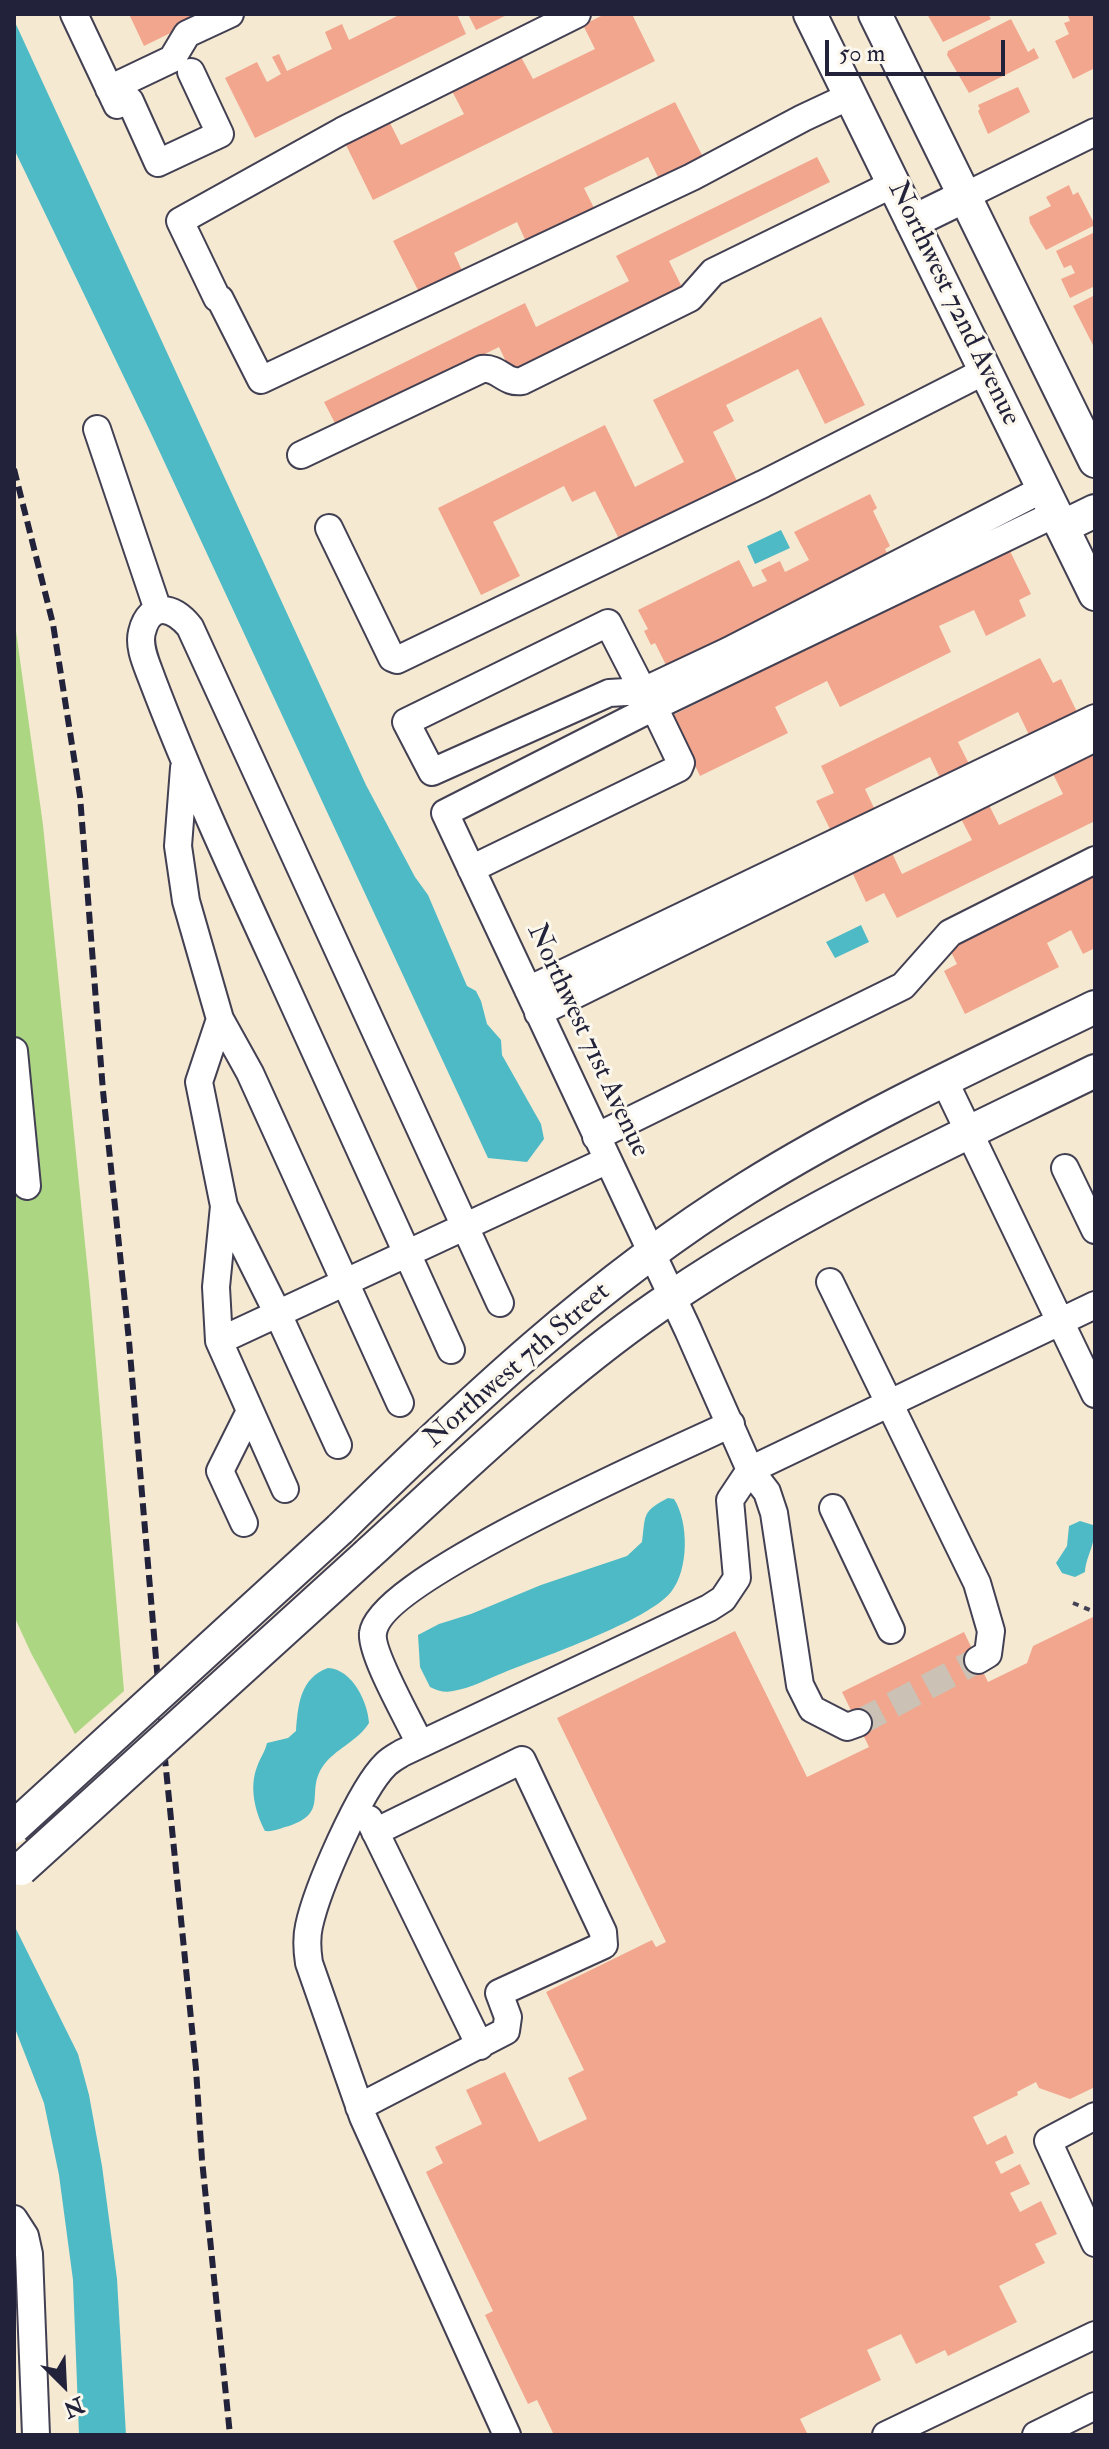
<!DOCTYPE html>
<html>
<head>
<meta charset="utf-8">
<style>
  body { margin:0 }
  #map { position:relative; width:1109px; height:2449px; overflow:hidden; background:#f5e9d2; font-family:"IM FELL Double Pica",serif }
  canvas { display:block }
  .frame { position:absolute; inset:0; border:16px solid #22223b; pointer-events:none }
  .north { position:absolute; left:24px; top:2345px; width:80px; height:80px; -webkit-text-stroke:6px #fbf7ec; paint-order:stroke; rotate:156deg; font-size:22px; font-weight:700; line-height:32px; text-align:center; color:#22223b }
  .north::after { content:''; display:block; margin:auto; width:28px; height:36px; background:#22223b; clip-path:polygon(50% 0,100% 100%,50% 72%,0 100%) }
  .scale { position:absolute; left:825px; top:40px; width:180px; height:36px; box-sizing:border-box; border:4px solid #22223b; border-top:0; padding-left:10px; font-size:24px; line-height:28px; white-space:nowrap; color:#22223b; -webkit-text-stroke:6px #fbf7ec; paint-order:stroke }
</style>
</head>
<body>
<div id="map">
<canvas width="1109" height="2449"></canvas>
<div class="frame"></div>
<div class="north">N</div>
<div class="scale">50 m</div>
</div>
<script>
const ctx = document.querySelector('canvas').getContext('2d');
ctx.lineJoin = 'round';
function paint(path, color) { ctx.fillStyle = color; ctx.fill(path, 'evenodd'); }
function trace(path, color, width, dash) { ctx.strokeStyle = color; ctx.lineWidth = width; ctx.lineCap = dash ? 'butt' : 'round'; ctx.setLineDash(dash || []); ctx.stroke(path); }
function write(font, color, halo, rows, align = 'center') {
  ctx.font = font + ' "IM FELL Double Pica",serif'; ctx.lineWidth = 6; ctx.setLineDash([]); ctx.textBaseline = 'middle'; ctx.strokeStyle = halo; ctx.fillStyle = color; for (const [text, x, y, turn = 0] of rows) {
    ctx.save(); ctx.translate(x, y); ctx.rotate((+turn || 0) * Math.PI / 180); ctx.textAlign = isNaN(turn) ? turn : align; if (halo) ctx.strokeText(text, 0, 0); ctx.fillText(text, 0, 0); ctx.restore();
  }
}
paint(new Path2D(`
  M14,617L43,825L90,1293L124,1691L75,1734L31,1653L14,1616Z`), '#acd681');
paint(new Path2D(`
  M14,20L366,785L415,877L428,895L467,986L476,991L481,1001L487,1024L501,1040L502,1055L541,1124L544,1139L527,1162L488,1158L149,429L14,149Z
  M781,530L790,548L755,564L747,546Z
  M861,925L869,942L835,958L826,942Z
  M668,1498L674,1499C689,1522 689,1570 671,1592C648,1621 542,1657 505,1672C487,1679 472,1688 453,1691C445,1693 438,1691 430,1687L420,1667L418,1635L439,1624L471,1614L541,1585L627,1556L642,1542C646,1515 641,1512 668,1498Z
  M1080,1521L1093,1525C1098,1541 1086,1555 1085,1572L1075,1577L1062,1573L1056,1563L1067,1546L1069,1526Z
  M328,1668C352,1669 368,1702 369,1723C358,1741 335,1749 323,1766C305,1792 330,1812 289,1826C280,1828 274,1832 265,1831C255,1812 249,1787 257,1767C260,1758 265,1752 267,1743L288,1738L296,1731C298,1705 300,1678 328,1668Z
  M14,1925L78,2054L89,2095L102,2166L117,2279L126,2435H79L73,2280L59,2175L44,2103L14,2026Z`), '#4dbac5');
paint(new Path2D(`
  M129,14H209L144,46Z
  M401,14H457L466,34L255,138L225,78L257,62L267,82L281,74L272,57L279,54L287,71L332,49L325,32L342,24L349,40Z
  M468,14H509L476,30Z
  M605,14H632L655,61L373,200L345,143L389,121L401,145L464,114L452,91L521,57L533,79L595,49L583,25Z
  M927,14H988L991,19L943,42Z
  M1067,14H1095V68L1073,79L1055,41L1069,34L1064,23L1070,21Z
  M1011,19L1028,52L1034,48L1039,58L969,93L947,55L948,51Z
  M1018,87L1030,112L988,134L978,111L980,109L978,105Z
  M675,102L704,159L660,181L648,157L584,188L596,212L528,246L517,222L454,253L465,277L422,298L393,241Z
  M817,157L830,182L669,261L682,287L511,372L499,347L337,427L324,402L525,303L536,327L629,281L616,256Z
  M1069,185L1073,195L1078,192L1095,225L1046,250L1030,223L1029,217L1051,206L1046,197Z
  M1095,232V286L1070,298L1061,279L1075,273L1071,265L1064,268L1056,251Z
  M1095,295V349L1073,306Z
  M821,317L865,405L825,424L798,369L726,405L734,421L713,432L737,481L619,539L595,491L572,502L564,486L493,522L520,576L481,595L438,508L605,425L635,487L684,462L653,400Z
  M870,494L877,508L873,511L890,546L885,549L890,559L668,669L655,643L651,645L644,631L648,629L638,610L739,560L753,587L767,581L761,570L780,561L785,572L809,560L794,532Z
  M1009,549L1031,594L1019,600L1026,616L986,636L974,610L939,626L951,652L840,707L827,681L775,707L788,733L700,776L671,716Z
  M1040,658L1053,683L1061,679L1077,712L1029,735L1018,712L958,742L970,766L941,780L930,757L865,789L876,812L832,833L816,801L834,793L821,766Z
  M1095,751V821L897,918L884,893L866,902L852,872L892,853L902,874L972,840L959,815L987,801L999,825L1063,794L1052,772Z
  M1095,876V948L1083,954L1071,930L1047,943L1059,967L965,1014L944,971L957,964L949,948Z
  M1095,1616V2087L1070,2099L1039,2088L1036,2082L1017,2092L1018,2095L973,2117L987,2145L1006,2135L1014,2153L995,2162L1001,2174L1020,2164L1030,2184L1010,2193L1020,2212L1041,2201L1057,2234L1035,2244L1045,2263L999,2286L1017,2322L948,2356L945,2350L916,2364L901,2334L867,2350L881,2380L800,2419L807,2433L802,2435H554L537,2400L528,2404L485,2315L493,2311L426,2172L443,2163L435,2147L482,2124L466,2090L505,2072L539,2142L587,2119L568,2078L584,2070L546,1992L652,1940L656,1947L666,1942L557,1718L735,1631L807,1777L869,1747L842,1692L964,1632L988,1682L1027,1663L1033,1646Z`), '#f2a68e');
trace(new Path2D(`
  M858,1723L978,1660`), '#cbc1b4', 26, [26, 13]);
const minor = new Path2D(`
  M74,14L117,105
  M109,89L172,59L187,34L230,14
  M114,99L124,95L130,101L158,163L220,134L191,72
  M965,196L1095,132
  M217,298L180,221L342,131L577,14
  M220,299L261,380L692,177L803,118L850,96
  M97,429L158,610
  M301,455L482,369C499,367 505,384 522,381L690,298L713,272L893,184
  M329,528L392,658L397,660L763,484L985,371
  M643,691L608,623L406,722L432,772L609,693L643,691L728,651L1043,489
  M184,768L178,846L186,901L220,1019L199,1082L224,1206L278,1314L338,1445
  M471,869L679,768L681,763L654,707
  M528,990L1095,718
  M538,1013L1095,738
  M220,1019L250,1073L400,1403
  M14,1051L27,1186
  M944,1080L1095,1394
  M596,1137L903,986L950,933L1095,860
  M1065,1168L1095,1230
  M224,1206L216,1287L219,1341L285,1489
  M830,1282L977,1583L991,1631L988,1654L978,1660
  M219,1341L608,1160
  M451,1350C395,1224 337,1099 280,974C235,876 190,779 152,679C147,665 138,647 142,632C150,600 174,607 190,627L500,1303
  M833,1508L891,1630
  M244,1523L220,1471L250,1411
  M858,1723L847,1727L812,1709L800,1685L774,1513L767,1492L750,1470L688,1330L445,813L654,707L1055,514
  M420,1744C410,1722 370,1653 373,1633C379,1579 674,1451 731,1424
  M369,1819L480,2046
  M359,2107L506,2031L508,2017L499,1993L604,1945L603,1932L522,1760L375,1832
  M1095,2116L1048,2141L1095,2243
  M14,2219L25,2236L29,2254L36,2435
  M507,2435L363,2117L309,1963C307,1950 306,1939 309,1926C317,1889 360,1789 386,1764C391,1759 397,1756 402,1753L709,1608L723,1599L737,1578L730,1500L750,1470L1095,1305
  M886,2435L1095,2335
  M1036,2435L1095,2406`);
const major = new Path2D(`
  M810,14L1095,594
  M875,14L1095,461
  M912,222L965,196
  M1062,527L1095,511
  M340,1529C466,1405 596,1282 747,1188C858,1119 977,1064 1095,1007
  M368,1554C466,1465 562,1370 673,1296C805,1207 952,1141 1095,1071`);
trace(minor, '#424052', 30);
trace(major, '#424052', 36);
trace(new Path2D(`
  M1073,1603L1095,1612`), '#424052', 4, [6, 6]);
trace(minor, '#fff', 26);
trace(major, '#fff', 32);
trace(new Path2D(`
  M14,469L53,624L80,796L103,1091L129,1341L162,1729L196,2069L202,2160L230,2435`), '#22223b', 6, [12, 6]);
const majorBridge = new Path2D(`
  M14,1827L340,1529
  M21,1869L368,1554`);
trace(majorBridge, '#424052', 36, []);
trace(majorBridge, '#fff', 32);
write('28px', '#22223b', '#fbf7ec', [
  ["Northwest 72nd Avenue",953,304,64],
  ["Northwest 71st Avenue",587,1041,65],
  ["Northwest 7th Street",518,1366,-41]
]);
</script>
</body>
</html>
